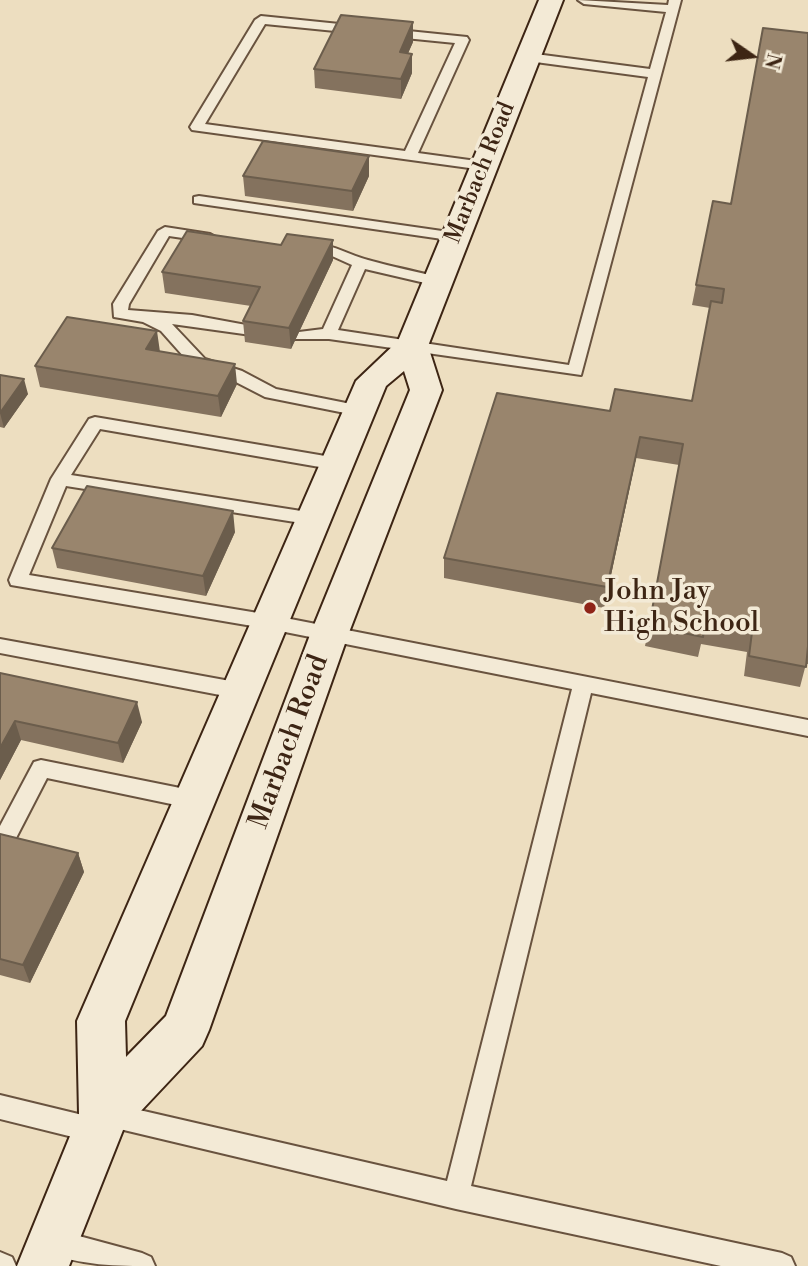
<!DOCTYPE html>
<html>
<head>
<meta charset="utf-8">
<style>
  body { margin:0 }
  #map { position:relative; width:808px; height:1266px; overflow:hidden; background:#eddec0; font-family:"Libre Bodoni",serif }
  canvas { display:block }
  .north { position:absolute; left:717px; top:21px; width:70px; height:70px; -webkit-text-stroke:5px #f3ead6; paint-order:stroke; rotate:104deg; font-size:19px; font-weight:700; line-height:28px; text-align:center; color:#3d2514 }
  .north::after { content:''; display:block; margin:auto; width:24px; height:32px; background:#3d2514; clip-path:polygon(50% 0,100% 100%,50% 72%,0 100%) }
</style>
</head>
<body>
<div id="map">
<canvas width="808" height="1266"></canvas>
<div class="north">N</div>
</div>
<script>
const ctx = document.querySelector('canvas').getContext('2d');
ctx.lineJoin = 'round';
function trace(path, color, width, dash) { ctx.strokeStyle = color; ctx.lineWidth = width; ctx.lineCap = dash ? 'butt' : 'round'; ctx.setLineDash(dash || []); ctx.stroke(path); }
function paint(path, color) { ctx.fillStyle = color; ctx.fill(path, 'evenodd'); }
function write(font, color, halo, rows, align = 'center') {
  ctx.font = font + ' "Libre Bodoni",serif'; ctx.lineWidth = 7; ctx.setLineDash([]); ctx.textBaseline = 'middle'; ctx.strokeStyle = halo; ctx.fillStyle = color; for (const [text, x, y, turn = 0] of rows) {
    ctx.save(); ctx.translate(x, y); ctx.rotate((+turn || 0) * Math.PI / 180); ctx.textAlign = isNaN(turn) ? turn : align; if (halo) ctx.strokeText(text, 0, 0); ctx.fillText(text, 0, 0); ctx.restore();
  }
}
const service = new Path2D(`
  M578,0L668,5L669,0H681L581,375L329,339H291V333L323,329L352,265L332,256L305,252V246C328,240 347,255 368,260C393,267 418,272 443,278L446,281L438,286L365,269L338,330L569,365L648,77L528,61L522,57L528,53L650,69L666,12L584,4Z
  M261,16L467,37L469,40L418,153L484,162L491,166L484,170L192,130L190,127L255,20ZM265,24L455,43L405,151L205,124Z
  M199,196L456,233L463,237L456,241L194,203V197Z
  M165,227L210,234L217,238L210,242L169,236L129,304L128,310L192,315L257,327V333L251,335L172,324L205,359L242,371L276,389L366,407L368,411L366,415L360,416L265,397L230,379L193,367L161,331L143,322L114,317L113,304L158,231Z
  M95,417L337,458L346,464L337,470L100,429L71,475L314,513L323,519L314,525L66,486L29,575L270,615L808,720V736L591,693L471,1186L782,1253L791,1257L795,1266H721L456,1209L107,1126L109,1131L106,1140L97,1143L0,1119V1095L99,1119L97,1115L100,1107L109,1103L447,1181L572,689L270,629L11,585L9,580L51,479L89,419Z
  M0,639L241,683L248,686L251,691L248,696L241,699L0,653Z
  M41,760L195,791L202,794L206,800L202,806L195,809L47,778L15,840L7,843L0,841V826L34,762Z
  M53,1229L142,1253L151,1257L155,1266C116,1266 81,1266 44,1251L40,1242L44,1233Z
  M0,1252L12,1257L16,1266H0Z`);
const secondary = new Path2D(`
  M539,0H563L428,346L442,390L348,635L209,1030L202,1046L123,1130L69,1266H17L79,1114L77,1021L356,381L398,341ZM404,371L410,390L310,635L166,1016L126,1057L125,1021L386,386Z`);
trace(service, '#69533f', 4);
trace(secondary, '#3d2514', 4);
paint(service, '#f3ead6');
paint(secondary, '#f3ead6');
paint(new Path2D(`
  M808,33V664H806L800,687L744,676L747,652L701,644L698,657L645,646L679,465L636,458L604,608L444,578V558L610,411L692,401L710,308L692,305L696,285L730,204Z
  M413,42L408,53L412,73L401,99L315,88L314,69Z
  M243,176H369L353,211L245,196Z
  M333,240V260L291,349L245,342L243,321L251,306L165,293L162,272L281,245Z
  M160,352L237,384L221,417L40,387L35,366Z
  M0,375L28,394L4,428L0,427Z
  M235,532L206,596L57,568L52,548Z
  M0,673L142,722L123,763L21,740L0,780Z
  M0,834L78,853L84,872L30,983L0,975Z`), '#84725e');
paint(new Path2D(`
  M413,22V42L400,72V52Z
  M412,54V73L401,99V79Z
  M369,156V176L353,211L352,191Z
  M333,240V260L291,349L289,328Z
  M157,331L160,352L146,349Z
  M235,364L237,384L221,417L218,396Z
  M24,379L28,394L4,428L0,413Z
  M640,437L636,458L604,608L607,587Z
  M233,511L235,532L206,596L203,576Z
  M137,702L142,722L123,763L118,743Z
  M15,721L21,740L0,780V748Z
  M78,853L84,872L30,983L23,965Z`), '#6b5d4c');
const building = new Path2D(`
  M341,15L413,22L400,52L412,54L401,79L314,69Z
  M763,28L808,33V646L806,667L749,656L752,632L705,623L703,637L649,626L683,444L640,437L607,587L444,558L497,393L610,411L615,389L692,401L711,301L722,303L724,289L696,285L713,201L731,204Z
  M263,141L369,156L352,191L243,176Z
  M187,231L281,245L287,234L333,240L289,328L243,321L260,287L162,272Z
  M67,317L157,331L146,349L235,364L218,396L35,366Z
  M0,375L24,379L0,413Z
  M87,486L233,511L203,576L52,548Z
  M0,673L137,702L118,743L15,721L0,748Z
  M0,834L78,853L23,965L0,959Z`);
paint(building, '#99856d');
trace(building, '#6b5d4c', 2);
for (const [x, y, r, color] of [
  [590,608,7,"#8f2418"]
]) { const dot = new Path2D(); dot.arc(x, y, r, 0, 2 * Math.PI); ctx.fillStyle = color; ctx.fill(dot); trace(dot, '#f3ead6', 2.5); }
write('23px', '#3d2514', '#f3ead6', [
  ["Marbach Road",481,173,-68]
]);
write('28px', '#3d2514', '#f3ead6', [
  ["John Jay",604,592],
  ["High School",604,624]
], 'left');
write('28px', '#3d2514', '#f3ead6', [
  ["Marbach Road",290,742,-70]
]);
</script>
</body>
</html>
